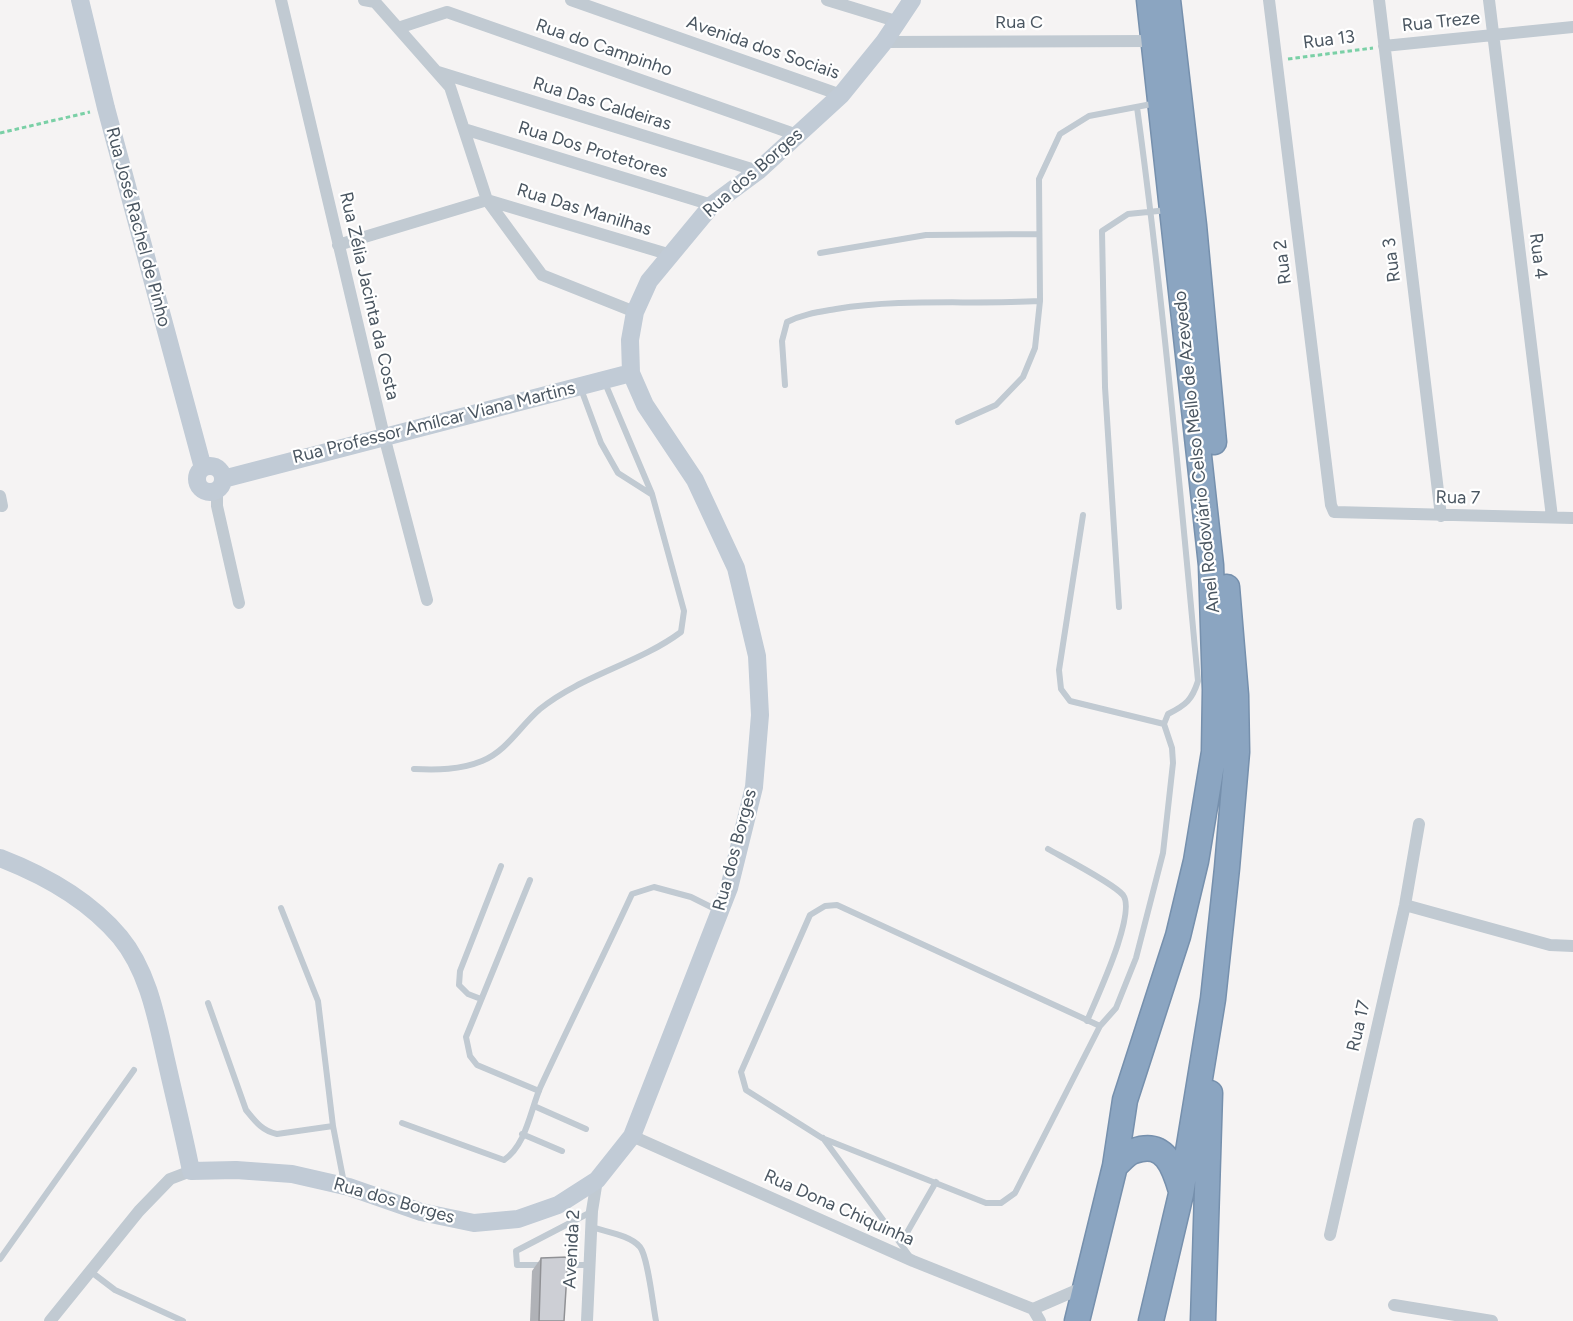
<!DOCTYPE html>
<html>
<head>
<meta charset="utf-8">
<style>
  body { margin:0 }
  canvas { display:block; background:#f5f3f3 }
</style>
</head>
<body>
<canvas width="1573" height="1321"></canvas>
<script>
const ctx = document.querySelector('canvas').getContext('2d');
ctx.lineJoin = 'round';
function trace(path, color, width, dash) { ctx.strokeStyle = color; ctx.lineWidth = width; ctx.lineCap = dash ? 'butt' : 'round'; ctx.setLineDash(dash || []); ctx.stroke(path); }
function paint(path, color) { ctx.fillStyle = color; ctx.fill(path, 'evenodd'); }
function write(font, color, halo, rows, align = 'center') {
  ctx.font = font + ' Figtree,sans-serif'; ctx.lineWidth = 4.5; ctx.setLineDash([]); ctx.textBaseline = 'middle'; ctx.strokeStyle = halo; ctx.fillStyle = color; for (const [text, x, y, turn = 0] of rows) {
    ctx.save(); ctx.translate(x, y); ctx.rotate((+turn || 0) * Math.PI / 180); ctx.textAlign = isNaN(turn) ? turn : align; if (halo) ctx.strokeText(text, 0, 0); ctx.fillText(text, 0, 0); ctx.restore();
  }
}
const highway = new Path2D(`
  M1168,0L1194,225L1214,442
  M1115,1166C1121,1161 1127,1153 1134,1151C1165,1140 1174,1167 1181,1191
  M1077,1321L1115,1166L1125,1100L1178,936L1196,861L1214,752L1215,690L1211,565L1149,0
  M1151,1321L1181,1194L1213,999L1227,868L1237,752L1236,695L1227,587
  M1203,1321L1210,1093`);
trace(highway, '#7690ad', 27);
trace(new Path2D(`
  M1288,59L1373,48
  M0,133L90,112`), '#7ad0a6', 3, [4.5, 3]);
trace(new Path2D(`
  M820,253L926,235L1039,234
  M785,385L782,341L787,322C803,314 819,312 836,309C903,298 972,305 1040,301L1039,179L1060,134L1089,116L1157,103
  M581,389L601,443L618,473L651,494
  M958,422L996,405L1023,377L1035,348L1040,301
  M1083,515L1059,670L1061,689L1070,701L1164,724
  M1119,607L1105,387L1102,231L1128,214L1168,210
  M414,769C437,770 460,770 482,761C507,751 520,726 540,709C582,675 638,664 681,632L684,611L652,494L605,383
  M1048,849C1064,858 1113,883 1123,895C1137,913 1096,999 1087,1021
  M530,880L466,1037L470,1056L477,1065L539,1091
  M281,908L318,1001L333,1126L344,1183
  M481,999L468,994L459,985L460,971L501,866
  M208,1003L246,1110C255,1121 262,1131 277,1134L333,1126
  M1100,1026L837,905L825,906L810,915L741,1072L746,1090L822,1138L986,1203H1001L1015,1193L1100,1026L1116,1008L1136,958L1163,853L1173,763L1172,748L1164,724L1168,714C1186,705 1192,700 1198,681C1180,489 1163,298 1137,107
  M534,1106L586,1129
  M402,1123L504,1160C526,1145 530,1112 540,1088C570,1023 602,959 632,894L654,887L691,897L719,911
  M522,1134L562,1151
  M823,1138L911,1258
  M592,1227C606,1232 630,1235 640,1247C648,1257 653,1306 656,1321
  M901,1243L936,1182
  M0,1259L134,1070
  M542,1265H517L516,1251L591,1212
  M562,1265H589
  M90,1271L115,1290L183,1321`), '#c1cad2', 6);
trace(new Path2D(`
  M281,0L384,436L427,600
  M364,0L375,2L450,87L487,200L542,275L635,312
  M571,0L841,95
  M827,0L899,22
  M1269,0L1331,505L1334,512L1573,518
  M1379,0L1441,516
  M1489,0L1552,517
  M398,28L447,12L797,135
  M884,42L1153,41
  M1384,46L1573,27
  M438,72L758,171
  M464,129L712,205
  M338,245L487,200L671,255
  M217,491V506L239,603
  M0,496L2,506
  M1405,905L1550,945L1573,946
  M632,1136L913,1261L1033,1309L1040,1321
  M1330,1235L1405,905L1419,824
  M1394,1305L1492,1321
  M1033,1309L1084,1287
  M50,1321L139,1211L170,1179L191,1171
  M587,1321L592,1211L597,1180`), '#c1cad2', 12);
trace(new Path2D(`
  M80,0L106,108L203,468
  M197 479a13 13 0 1 1 26 0a13 13 0 1 1-26 0Z
  M223,479L631,373
  M0,858C44,875 89,900 120,937C149,972 157,1021 167,1064C175,1100 184,1135 191,1171L236,1170L292,1174L349,1187L421,1212L474,1223L518,1219L558,1205L597,1180L632,1136L729,888L754,787L760,715L757,656L736,568L695,480L645,405L631,373L630,340L635,312L649,281L712,205L758,171L841,95L884,42L912,0`), '#c1cbd6', 18);
trace(highway, '#8ba5c1', 24);
paint(new Path2D(`
  M541,1258L564,1321H530L532,1271Z`), '#b0b2b7');
const building = new Path2D(`
  M568,1257L564,1321H539L541,1258Z`);
paint(building, '#cdcfd5');
trace(building, '#909195', 1.5);
write('18px', '#4a5661', '#fff', [
  ["Rua Treze",1441,22,-6],
  ["Rua C",1019,23],
  ["Rua 13",1329,40,-7],
  ["Rua do Campinho",604,48,19],
  ["Avenida dos Sociais",763,48,19],
  ["Rua Das Caldeiras",602,104,17],
  ["Rua Dos Protetores",593,150,17],
  ["Rua dos Borges",753,173,-41],
  ["Rua Das Manilhas",584,210,17],
  ["Rua José Rachel de Pinho",138,227,75],
  ["Rua 4",1538,256,83],
  ["Rua 3",1392,260,-97],
  ["Rua 2",1283,262,-97],
  ["Rua Zélia Jacinta da Costa",369,296,77],
  ["Rua Professor Amílcar Viana Martins",434,423,-14],
  ["Anel Rodoviário Celso Mello de Azevedo",1197,452,-96],
  ["Rua 7",1458,498,1],
  ["Rua dos Borges",735,850,-75],
  ["Rua 17",1359,1026,-77],
  ["Rua dos Borges",394,1201,16],
  ["Rua Dona Chiquinha",839,1208,24],
  ["Avenida 2",572,1249,-87]
]);
</script>
</body>
</html>
